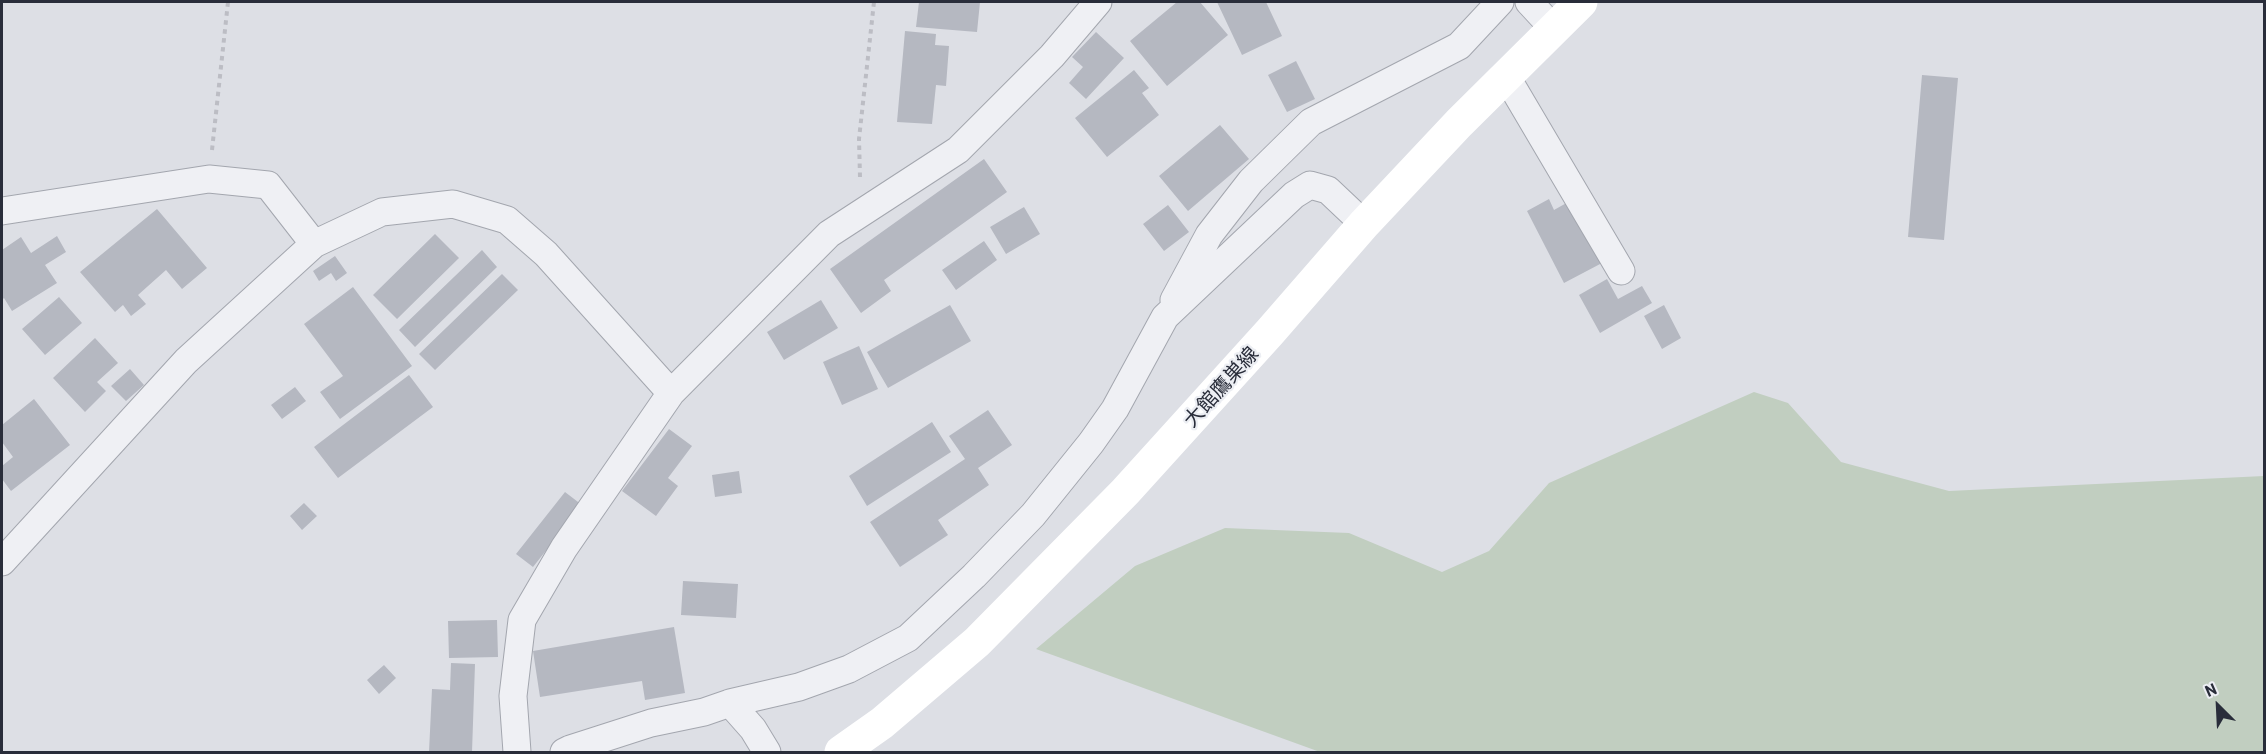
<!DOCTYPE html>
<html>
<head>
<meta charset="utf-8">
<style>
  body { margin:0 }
  #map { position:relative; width:2266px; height:754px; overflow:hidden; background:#dddfe5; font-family:Barlow,sans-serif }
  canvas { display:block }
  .frame { position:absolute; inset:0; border:3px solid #292d3a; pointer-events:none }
  .north { position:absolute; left:2188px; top:676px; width:60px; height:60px; -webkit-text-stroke:4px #eceef3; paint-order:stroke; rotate:336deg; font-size:16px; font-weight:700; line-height:24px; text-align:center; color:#292d3a }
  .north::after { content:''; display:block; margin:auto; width:21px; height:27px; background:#292d3a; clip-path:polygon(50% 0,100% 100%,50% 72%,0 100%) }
</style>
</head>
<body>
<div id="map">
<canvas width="2266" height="754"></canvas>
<div class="frame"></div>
<div class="north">N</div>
</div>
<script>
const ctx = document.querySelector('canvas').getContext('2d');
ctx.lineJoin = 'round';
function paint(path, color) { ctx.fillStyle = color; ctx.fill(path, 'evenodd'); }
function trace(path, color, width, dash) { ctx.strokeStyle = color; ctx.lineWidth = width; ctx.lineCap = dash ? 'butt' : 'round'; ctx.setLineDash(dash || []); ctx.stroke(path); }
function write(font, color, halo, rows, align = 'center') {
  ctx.font = font + ' Barlow,"Noto Sans JP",sans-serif'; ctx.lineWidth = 4.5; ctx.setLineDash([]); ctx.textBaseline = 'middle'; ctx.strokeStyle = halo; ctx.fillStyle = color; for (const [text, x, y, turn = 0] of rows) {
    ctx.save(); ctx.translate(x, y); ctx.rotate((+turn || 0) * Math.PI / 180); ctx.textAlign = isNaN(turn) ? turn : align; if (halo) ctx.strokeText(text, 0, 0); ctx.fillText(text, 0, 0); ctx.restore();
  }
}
paint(new Path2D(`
  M1754,392L1788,403L1841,462L1949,491L2264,476V752H1320L1036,649L1135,566L1225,528L1349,533L1442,572L1489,551L1549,483Z`), '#c1cec0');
paint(new Path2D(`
  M919,2H980L977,32L916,27Z
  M1177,2H1200L1228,35L1167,86L1130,41Z
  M1217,2H1266L1282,36L1242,55Z
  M905,31L936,34L935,45L949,46L946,86L936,85L932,124L897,122Z
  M1096,32L1124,58L1086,99L1069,83L1083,67L1072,57Z
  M1296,61L1315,99L1287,112L1268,75Z
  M1134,70L1149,88L1142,93L1159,115L1107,157L1075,118Z
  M1922,75L1958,78L1944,240L1908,237Z
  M1220,125L1249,159L1188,211L1159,176Z
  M984,159L1007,192L884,280L891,291L861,313L830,269Z
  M1549,199L1554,210L1570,201L1602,263L1564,283L1527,211Z
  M1168,205L1189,232L1164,251L1143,224Z
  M1024,207L1040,234L1006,254L990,227Z
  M157,209L207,268L182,289L166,270L138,295L146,304L131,316L123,305L115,312L80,272Z
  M435,234L459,258L397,319L373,295Z
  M57,236L66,252L45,265L57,283L12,311L4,298L2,300V250L21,237L31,253Z
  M984,241L997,260L956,290L942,270Z
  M482,250L497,267L415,347L399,330Z
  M335,256L347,273L336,281L331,273L319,281L313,271Z
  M502,274L518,290L435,370L419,354Z
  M1607,279L1618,299L1642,286L1652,303L1600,333L1579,295Z
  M353,287L412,366L340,419L320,392L343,376L304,324Z
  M59,297L82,323L45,355L22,329Z
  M821,300L838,328L784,360L767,332Z
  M950,305L971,341L888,388L867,352Z
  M1664,305L1681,338L1662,349L1644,316Z
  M95,338L118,363L97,382L106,391L85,412L53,378Z
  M859,346L878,389L842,405L823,362Z
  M130,369L144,385L126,401L111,386Z
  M409,375L433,407L338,478L314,447Z
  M295,387L306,401L282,419L271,405Z
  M34,399L70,445L11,491L2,479V466L13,457L2,442V425Z
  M988,410L1012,445L978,468L989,485L938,520L948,535L900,567L870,522L965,459L949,436Z
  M932,422L951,452L867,506L849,476Z
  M669,429L692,446L668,478L678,486L656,516L622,491Z
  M739,471L742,493L715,497L712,475Z
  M565,492L582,505L533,567L516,554Z
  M304,503L317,516L302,530L290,516Z
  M683,581L738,584L736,618L681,615Z
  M497,620L498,657L449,658L448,621Z
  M674,627L685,693L645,700L642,681L540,697L533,651Z
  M451,663L475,664L472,752H429L432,689L450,690Z
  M384,665L396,678L379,694L367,680Z`), '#b5b8c1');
const minor = new Path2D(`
  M1529,2L1554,29
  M1506,76L1621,271
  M2,211L209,179L268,185L314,244
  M1174,300L1209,235L1251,181L1311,122L1459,46L1500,2
  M2,562L186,361L314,244L382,212L453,204L507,220L546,254L671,393
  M730,703L799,687L849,669L908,638L974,576L1033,515L1091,443L1115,409L1165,317L1294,195L1310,185L1328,190L1364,224
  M517,752L513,696L522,620L564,548L671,393L829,234L958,150L1052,56L1098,2
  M564,752L570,749L651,723L704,712L730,703L753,729L767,752`);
trace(minor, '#a3a6ae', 29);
trace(new Path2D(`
  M212,150L228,2
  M860,177L859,139L874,2`), '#bcbdc4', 4, [4.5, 4.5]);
trace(minor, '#eff0f4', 27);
trace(new Path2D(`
  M841,752L882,723L977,642L1125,492L1270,332L1364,224L1459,123L1581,2`), '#fff', 33);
write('20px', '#292d3a', '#eceef3', [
  ["大館鷹巣線",1221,387,-48]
]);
</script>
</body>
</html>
